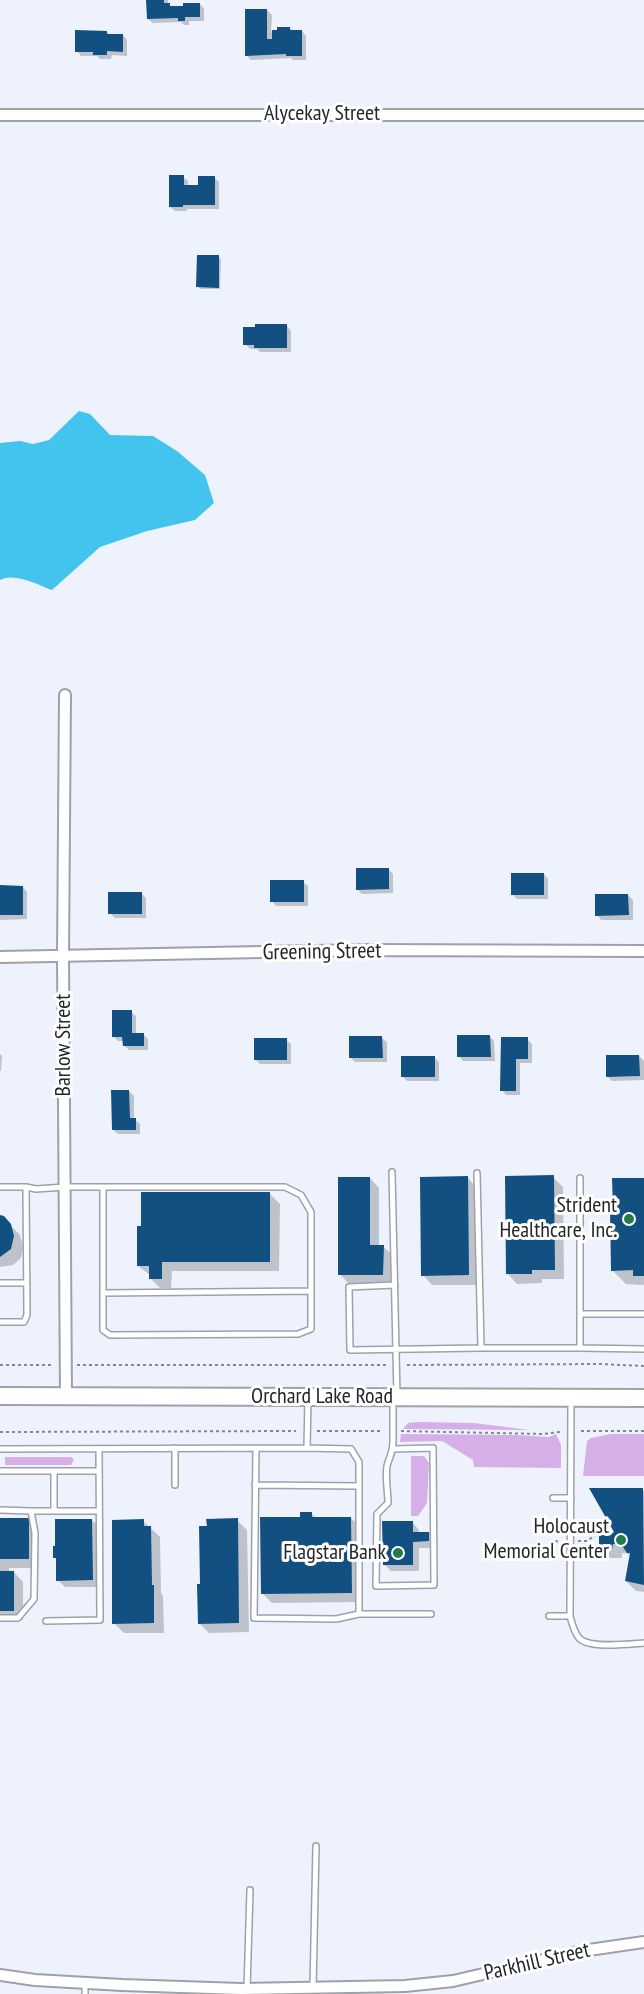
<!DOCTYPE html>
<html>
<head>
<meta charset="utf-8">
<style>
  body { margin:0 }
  canvas { display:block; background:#eef2fd }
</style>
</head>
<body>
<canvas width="644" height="1994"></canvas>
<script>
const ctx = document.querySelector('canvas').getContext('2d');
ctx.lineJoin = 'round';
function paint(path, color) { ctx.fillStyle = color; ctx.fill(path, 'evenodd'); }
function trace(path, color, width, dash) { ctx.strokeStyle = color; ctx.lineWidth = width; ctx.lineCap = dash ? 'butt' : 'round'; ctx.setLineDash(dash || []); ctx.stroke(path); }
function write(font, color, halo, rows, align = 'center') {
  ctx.font = font + ' "PT Sans Narrow",sans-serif'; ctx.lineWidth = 6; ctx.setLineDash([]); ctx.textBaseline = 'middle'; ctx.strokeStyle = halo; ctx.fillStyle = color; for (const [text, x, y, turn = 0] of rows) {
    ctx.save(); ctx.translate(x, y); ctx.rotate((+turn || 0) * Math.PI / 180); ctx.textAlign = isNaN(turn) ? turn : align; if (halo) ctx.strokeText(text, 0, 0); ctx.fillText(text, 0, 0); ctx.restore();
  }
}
paint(new Path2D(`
  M417,1422L474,1423L529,1430L403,1429L408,1423Z
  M401,1434L516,1435L549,1437L556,1434L561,1445V1468L474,1467L473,1460L442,1441L400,1442Z
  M611,1434H644V1476H583L587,1441L591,1438Z
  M411,1456H424L429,1463L427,1503L418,1516H411Z
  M5,1457H71L74,1460L71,1465H5Z`), '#d6afe9');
paint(new Path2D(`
  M79,411L90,414L110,435L153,436L177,451L205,475L214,503L195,520L147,531L100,547L52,590C38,585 15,572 0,580V443L20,441L33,444L49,440Z`), '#42c4ef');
paint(new Path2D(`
  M148,0H168V4L173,8L200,4L204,9V21H189V25H184L181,22L153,23L148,19Z
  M267,10L272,15L271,31L290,28L293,31H302L306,36V60H293L291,58L251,60L246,55Z
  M107,32L110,35H123L127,40V56L112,55L111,59H100L97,56H81L77,51Z
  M183,177L188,181V186L200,187L214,177L219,182V209H187V211H175L170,207Z
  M219,257L221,259L220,289H200L198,287Z
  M287,326L291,331V352H260L257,349H250L245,344Z
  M388,869L393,874V893L362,894L357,889Z
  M544,874L548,879V899H517L512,894Z
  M303,882L308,886V906H276L272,901Z
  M0,887H23L27,892V919L0,920Z
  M141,893L146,898V918H115L110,913Z
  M628,895L633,900V920H601L597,915Z
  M131,1012L136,1016V1034H143L148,1039V1050H129L124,1045V1041H118L113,1036Z
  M490,1037L494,1041L495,1061H463L459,1056Z
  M382,1038L387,1042V1062H355L350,1057Z
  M503,1038L527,1039L532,1044V1063H520V1095H506L502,1090Z
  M286,1040L291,1044V1064H260L255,1059Z
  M0,1054L2,1056L1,1071H0Z
  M639,1056L644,1061V1080L612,1081L607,1076Z
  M434,1057L439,1062V1081H407L403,1077Z
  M129,1091L134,1096V1119L140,1124V1134H118L113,1130Z
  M553,1177L563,1187L564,1279H542V1283L517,1284L508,1274Z
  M370,1178L379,1188V1246H383L393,1256V1284H349L340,1274Z
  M468,1178L477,1188L478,1285H432L423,1275Z
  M644,1179V1285L626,1284L612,1270Z
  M270,1194L280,1204L279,1271H172L171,1288H160L150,1278V1275L138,1266Z
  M0,1217L3,1218L20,1235L23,1247L21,1258L13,1265L0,1267Z
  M642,1490L644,1491V1592L636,1591L626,1581L631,1556L629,1554L622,1553V1558H610L600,1548L616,1533Z
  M311,1513L317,1519L351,1518L361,1528V1602L272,1603L262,1593L301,1518Z
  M0,1520H28L38,1529V1568H9V1572H14L23,1582V1620H0Z
  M92,1520L99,1527L100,1587H65L58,1580L57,1560L55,1558Z
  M237,1520L247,1530L249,1632L209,1633L199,1623L208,1527Z
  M143,1521L160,1537L161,1593L163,1596L164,1633H124L114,1623Z
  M412,1522L419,1530V1533H429L436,1540V1548H419V1571H391L384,1564Z`), '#0003');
paint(new Path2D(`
  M146,0H164V3H170V6H183V3H200V17H185V21H178V18L147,19Z
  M245,9H267V39H272V30H277V27H290V30H302V56H286V54L245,56Z
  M75,30L107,31V34H123V52L107,51V55H93V52H75Z
  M169,175H184V185H198V176H215V205H183V207H169Z
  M197,255H219V288L196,287Z
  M255,324H287V348H254V345H243V327H255Z
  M356,868H389V889L356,890Z
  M511,873H544V895H511Z
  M270,880H304V902H270Z
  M0,885L23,886V915H0Z
  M108,892H142V914H108Z
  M595,894H628L629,915L595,916Z
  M112,1010H132V1033H144V1046H123L122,1037H112Z
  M457,1035H490L491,1057H457Z
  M349,1036H382L383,1058H349Z
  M501,1037H528V1059H516V1091H500Z
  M254,1038H287V1060H254Z
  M606,1055H639L640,1076L606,1077Z
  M401,1056H435V1077H401Z
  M111,1090H129L130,1118H136V1130H112Z
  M554,1175L555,1270H532V1274H506L505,1176Z
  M468,1176L469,1275L421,1276L420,1177Z
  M338,1177H370V1245H384L383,1275H338Z
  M612,1178H644V1276H633V1270L611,1271L610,1208H613Z
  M141,1192H270V1262H162V1279H149V1266H137V1226H141Z
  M0,1215L4,1216L11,1224L14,1236L11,1249L0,1257Z
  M589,1488H643L644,1585L625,1581L630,1553H627L621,1544H613L612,1549H599V1535H610L614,1532Z
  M300,1512H312V1517H351L352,1593L261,1594L260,1517H300Z
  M0,1518H29V1559H0Z
  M238,1518L239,1623L198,1624L197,1584H200L199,1526H207L206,1519Z
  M55,1519H92L93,1580L56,1581V1558H53V1546H55Z
  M144,1519V1526H151L152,1585H154V1623L112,1624V1520Z
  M382,1521H413V1532H429V1541L413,1542V1565H383Z
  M0,1571H14V1611H0Z`), '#115080');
const service = new Path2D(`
  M392,1172L397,1396
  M580,1178V1348L644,1349
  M0,1187H26
  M0,1283H27
  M395,1285L349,1287L350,1350L481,1348L477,1173
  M103,1293L311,1291
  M580,1314H644
  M0,1322H24L27,1315L26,1187L36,1189L65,1187H285L301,1195L311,1212V1329L298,1334L110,1335L103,1330V1187
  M481,1348H580
  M571,1399L570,1616C572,1624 574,1632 579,1638C589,1649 629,1644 644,1643
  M0,1449L307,1448L308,1399
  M256,1449L254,1618L336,1619L359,1614V1462L351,1449L307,1448
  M393,1449L433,1448L434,1585L376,1586L377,1514L388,1503C388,1491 385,1478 387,1466C389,1457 393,1454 393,1442V1399
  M0,1471H99
  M54,1471V1511
  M175,1485V1448
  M255,1485L359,1486
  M553,1498H571
  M0,1510L31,1511L35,1533L34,1599L18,1618H0
  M31,1511H99
  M359,1614H431
  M549,1616H570
  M46,1621L100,1620L99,1449
  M313,1988L316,1846
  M247,1989L250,1890
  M85,1994V1983`);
const minor = new Path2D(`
  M0,115H644
  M65,695L63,956L66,1396
  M0,957L367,950L644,951
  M0,1975L35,1980L122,1985L241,1989L405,1986L453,1981L582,1951L644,1942`);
const secondary = new Path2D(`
  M0,1396L644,1398`);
trace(service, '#9da1ab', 8);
trace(minor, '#9da1ab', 14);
trace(secondary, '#9da1ab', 20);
trace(new Path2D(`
  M0,1365H53
  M77,1365H386
  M407,1365L600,1364L644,1366
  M317,1431H383
  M401,1431L543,1434L560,1432
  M581,1431H644
  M0,1432L296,1431
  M578,1541H587L610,1525
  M549,1542L561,1541`), '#83868c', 2, [3, 3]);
trace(service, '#fff', 5);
trace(minor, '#fff', 10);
trace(secondary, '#fff', 16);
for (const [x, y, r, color] of [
  [629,1219,6,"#227a4e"],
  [621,1540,6,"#227a4e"],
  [398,1553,6,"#227a4e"]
]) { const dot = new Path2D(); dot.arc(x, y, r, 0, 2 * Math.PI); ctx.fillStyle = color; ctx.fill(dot); trace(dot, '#fff', 2); }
write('22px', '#242629', '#fff', [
  ["Alycekay Street",322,114],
  ["Greening Street",322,952,-1],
  ["Barlow Street",64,1045,-90],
  ["Orchard Lake Road",322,1397],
  ["Parkhill Street",537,1962,-13]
]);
write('22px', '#242629', '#fff', [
  ["Strident",617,1206],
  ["Healthcare, Inc.",617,1231],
  ["Holocaust",609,1527],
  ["Memorial Center",609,1552],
  ["Flagstar Bank",386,1553]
], 'right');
</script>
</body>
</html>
